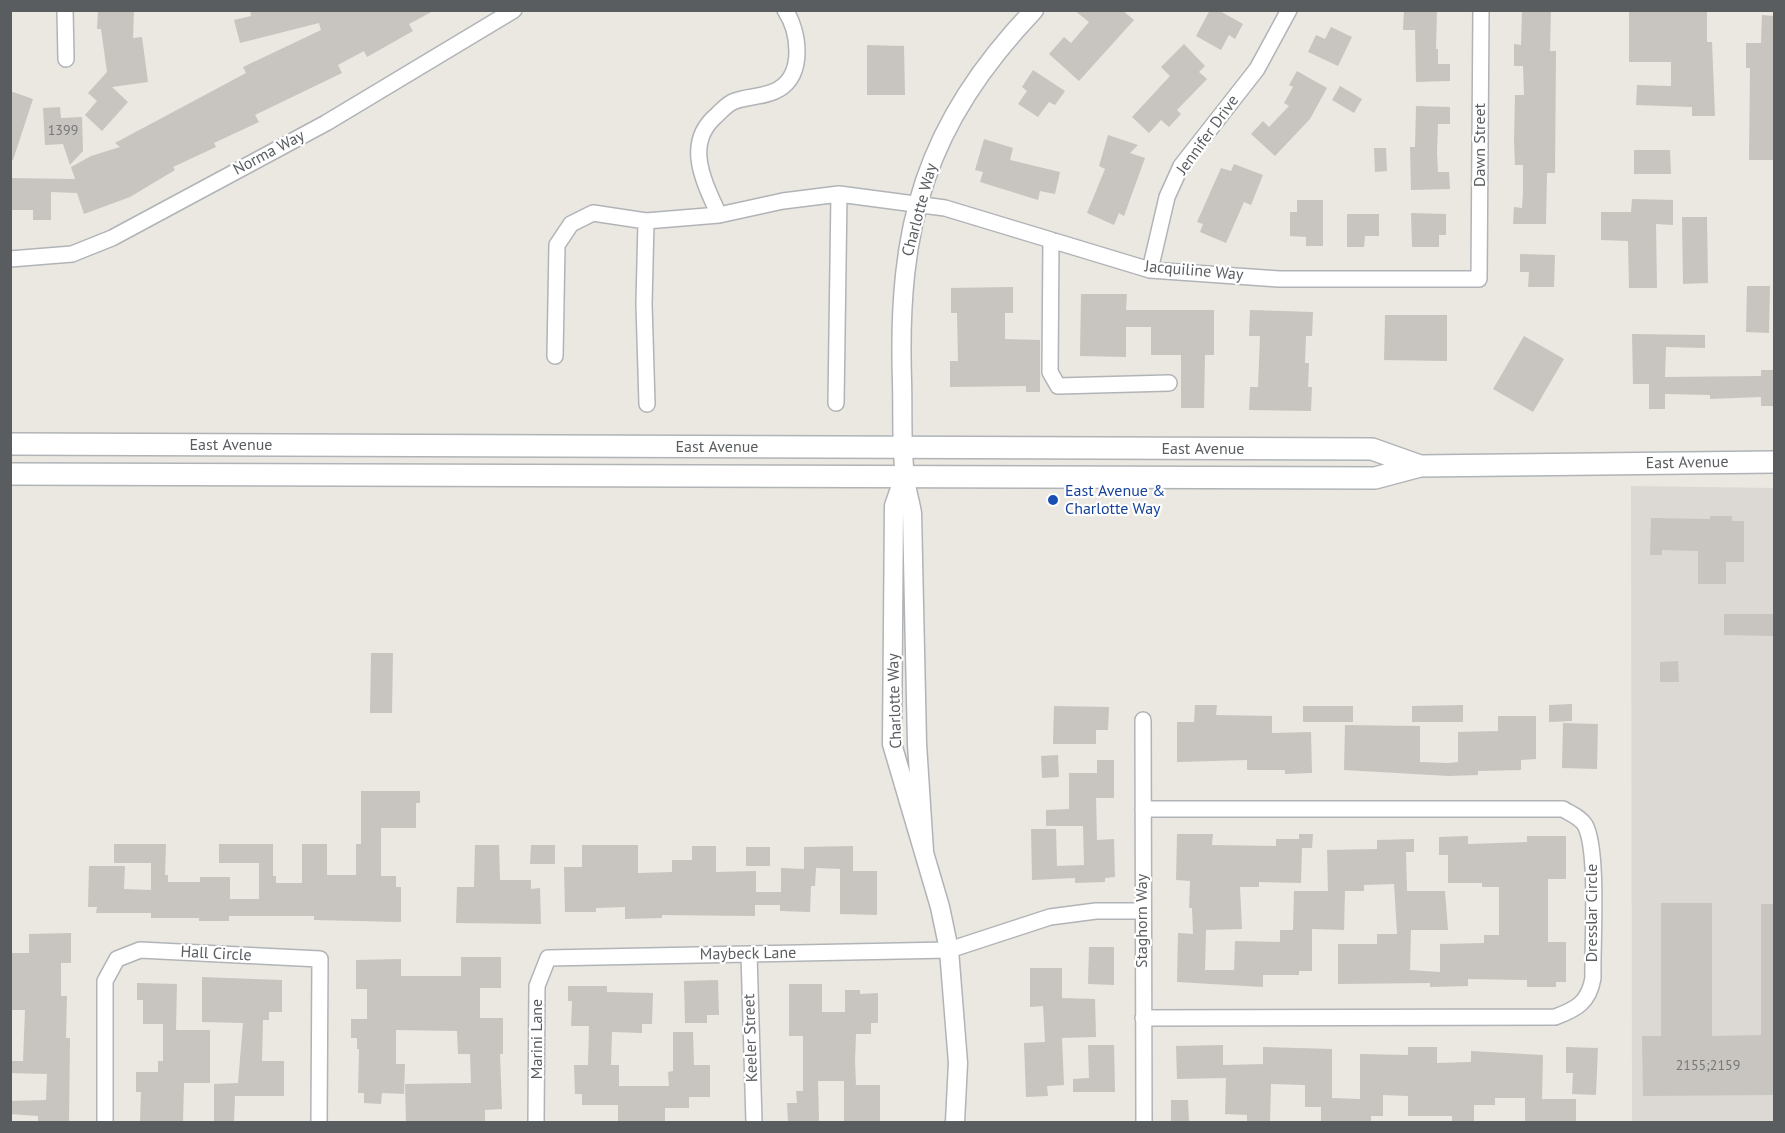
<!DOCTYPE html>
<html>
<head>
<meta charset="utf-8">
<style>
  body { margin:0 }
  #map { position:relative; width:1785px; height:1133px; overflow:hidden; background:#ebe7e1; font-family:"PT Sans",sans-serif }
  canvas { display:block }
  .frame { position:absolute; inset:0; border:12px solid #595d60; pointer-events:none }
</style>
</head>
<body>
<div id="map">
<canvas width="1785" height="1133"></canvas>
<div class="frame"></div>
</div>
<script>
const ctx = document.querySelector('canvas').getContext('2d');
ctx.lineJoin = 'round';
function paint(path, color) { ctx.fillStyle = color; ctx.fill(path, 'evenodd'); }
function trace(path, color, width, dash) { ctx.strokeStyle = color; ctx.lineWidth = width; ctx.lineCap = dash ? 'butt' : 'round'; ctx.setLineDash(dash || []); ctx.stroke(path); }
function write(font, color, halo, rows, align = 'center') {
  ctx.font = font + ' "PT Sans",sans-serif'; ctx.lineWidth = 4.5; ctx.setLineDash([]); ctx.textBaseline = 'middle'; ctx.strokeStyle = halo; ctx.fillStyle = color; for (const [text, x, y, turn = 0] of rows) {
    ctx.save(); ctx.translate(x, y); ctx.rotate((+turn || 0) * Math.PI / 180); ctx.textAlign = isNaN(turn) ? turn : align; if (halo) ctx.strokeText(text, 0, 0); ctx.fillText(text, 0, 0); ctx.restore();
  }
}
paint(new Path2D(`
  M1631,486L1774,488V1122H1632Z`), '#dcd9d5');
paint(new Path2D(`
  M98,10H134L133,38L142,37L148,82L112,87L128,102L102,131L85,115L97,101L88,93L107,72L101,29H97Z
  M250,10H435L409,24L413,31L367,57L364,51L338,65L342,73L255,115L259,122L214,143L216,147L173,167L175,170L130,197L84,214L77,193L51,192V220H33V210H10V178L75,179L71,167L91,156L120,147L115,143L246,73L243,67L321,30L319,23L240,43L234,20L251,16Z
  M1074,10H1122L1134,20L1079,81L1049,54L1064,37L1071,43L1089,22Z
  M1210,10H1218L1243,24L1235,39L1229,35L1221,50L1196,36Z
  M1404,10H1437L1436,49H1438V64H1450V81L1416,82L1415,30H1403Z
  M1522,10H1551L1550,51H1556L1555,173H1547L1546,224H1513L1514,207L1522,208L1523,192V165H1515L1514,141L1515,95H1524L1523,66H1514V44L1521,45Z
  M1629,10H1707V42H1712L1715,116H1692V107L1636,105L1637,85L1671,86V62H1629Z
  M1762,15L1774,16V160H1749L1750,68H1746V43H1761Z
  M1331,27L1352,37L1338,66L1308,52L1316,35L1325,39Z
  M1184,44L1205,66L1199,72L1207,79L1177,110L1181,114L1169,127L1161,120L1149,133L1132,117L1170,76L1161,67Z
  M867,45L904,46L905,95H867Z
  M1033,70L1065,91L1055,105L1049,102L1038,117L1018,104L1027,91L1022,87Z
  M1297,71L1327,88L1310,119L1275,156L1251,134L1263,121L1269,127L1289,106L1284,103L1293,87L1289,85Z
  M1340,86L1362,99L1354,113L1332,100Z
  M10,91L33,99L13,160H10Z
  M1416,106L1450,107V124H1438L1437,152L1438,172H1449L1450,189L1411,190L1410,147H1415Z
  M60,107L61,118L82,117L83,151L70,165L63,144L45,145L43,108Z
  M1108,135L1138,145L1130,153L1145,158L1124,216L1119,213L1114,225L1087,213L1105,169L1099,166Z
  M984,139L1013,148L1010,160L1060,172L1055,194L1040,191L1038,200L980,182L983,172L975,170Z
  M1374,148H1386L1387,171L1375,172Z
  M1634,150H1670L1671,174H1634Z
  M1234,164L1263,175L1251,205L1244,202L1226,243L1200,232L1203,224L1197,222L1221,168L1231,171Z
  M1632,199L1673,200V225L1656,224L1657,288H1629L1628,241L1601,240V212H1631Z
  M1297,200H1323V246H1306V237L1290,236V212H1297Z
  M1411,213L1446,214V235H1439V247H1412Z
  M1347,214H1379V236H1365L1364,247H1347Z
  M1682,217H1707L1708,283L1683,284Z
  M1520,254L1555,255L1554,287H1528L1529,272H1520Z
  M1747,286H1770L1769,333L1746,332Z
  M1013,287V313H1005V339L1040,340V392H1026V386L950,387V361H958L957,313H951V288Z
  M1081,294H1127L1126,310H1214V355H1205L1204,408H1181V355H1151V327H1126V357L1080,356Z
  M1250,310L1313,312L1312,336H1306L1305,363H1309L1308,387H1312L1311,411L1249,410L1250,387H1258L1260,336H1249Z
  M1385,315H1447V361L1384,360Z
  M1632,334L1705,335V348L1666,347L1665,377L1761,376V370H1774V406H1761V397L1710,399V395L1665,394V409H1649V384H1633Z
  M1524,336L1564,359L1533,412L1493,389Z
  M1710,516H1732V521H1744V562H1726V584H1698V551L1662,550V555H1650L1651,518L1710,519Z
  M1724,614H1774V636L1724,635Z
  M371,653H393L392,713H370Z
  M1678,661L1679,682H1660V662Z
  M1572,704V721L1549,722V705Z
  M1195,705H1217L1216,715L1272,716V733L1311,732L1312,773L1285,774V770H1247V760L1177,762V722H1194Z
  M1463,705V722H1412V706Z
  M1054,706L1109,707L1108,730H1096V744H1053Z
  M1303,706H1353V722H1303Z
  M1498,716H1536V759L1521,760V770L1478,771V775L1449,776L1344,770L1345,725L1420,726V762L1448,763L1458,762V732L1498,731Z
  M1563,723L1598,724L1597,769L1562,768Z
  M1058,755L1059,777L1042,778L1041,756Z
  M1097,760H1114V798H1096L1097,840L1114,839L1115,877L1105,878V882L1075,883V878L1032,880L1031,829H1056L1057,866L1084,865L1083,826H1046V810L1069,809V773H1097Z
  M361,791H420V803H416V828H381V876H396V887H401V922L314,920V916H229V921H199V918H151V913H96L97,907H88L89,866H125L124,889L151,890V863H114V844H166L165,875H168V882H200V877H230V899H259V863H219V844H273V876H276V883H302V844H327V875H356V844H361Z
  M1177,834H1213L1212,845L1276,846V839H1299V834H1313L1312,848H1302L1301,883L1259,882V887H1240L1242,929L1206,930L1205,970H1234L1235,941L1280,942V930H1293L1294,891H1328L1327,850L1377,849V840L1414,839V852H1406L1407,891H1445L1448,930H1411L1410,970L1440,972V944L1484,943V935H1499V887H1482V883H1448V855H1439V837L1468,836V844L1527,842V836H1566V879H1548V942H1566V982H1556V987H1527V980L1468,979V986L1430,987V983L1338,984V944H1377V934H1397L1394,884L1364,885V891H1345L1344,930L1312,929V971H1299V975H1263V987L1177,982L1178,933L1193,934L1192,908H1189L1190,881L1176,880Z
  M475,845H499L500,880H531V889L540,888L541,924L456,923L457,887H474Z
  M531,845H555V864H530Z
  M582,845H638V873L672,872V860H692V846H716V872L756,871V892H781V868L804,869V847L853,846V871H877V915L840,914V869L816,868L815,886H811L810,912L780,911V905H755V916L662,915V918L625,919V907L596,908V912H565L564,867H582Z
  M746,847H770V866H746Z
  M1661,903H1712V1036L1761,1035V904H1774V1095L1643,1096L1642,1036H1661Z
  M71,933V963H61V996H67L66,1038H70L69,1122H38V1116L10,1114V1101L46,1100L47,1074L10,1073V1061H23L25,1010H10V953H29V934Z
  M1089,947H1114V985L1088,984Z
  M461,957H501V988H480V1018H503V1054H500L502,1109L485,1110V1122H406L405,1084L471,1083L470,1054H458L457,1031L396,1030V1064H405L404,1094L382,1093L381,1104L364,1103V1093H358L359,1049H357V1038H351V1019H367V989H356V960L401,959V976H461Z
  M1030,968H1062V998L1095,999L1096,1037L1062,1038L1064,1085L1047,1086L1048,1096L1026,1097L1024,1043L1045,1042L1043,1006L1030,1007Z
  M202,977L282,980V1012H269V1020H263L262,1061H284V1096H235L234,1122H214V1084L238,1083L243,1023L202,1022Z
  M718,980L719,1015H707V1023H685L684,981Z
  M137,983L177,984L176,1030H210V1083H184L183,1122H140L141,1092H136V1072H158V1061H163V1024H143V1000H137Z
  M789,984H822V1012H845V990H860V994L878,993V1023H871V1034H856L855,1061L856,1085H880V1122H844V1081H818L819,1122H788L787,1103H797L796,1091H803V1036H789Z
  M568,986H607V992L653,993L652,1024H642V1033L612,1032L611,1065H619V1086H669L668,1072L673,1071V1032H693L694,1065H710V1097H689V1108H665V1122H618V1105H582V1094H575L574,1065H588L589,1026H571L572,1001H568Z
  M1088,1045H1114L1115,1092H1073V1079L1089,1078Z
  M1223,1045V1065L1263,1064V1047L1332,1049V1098L1360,1099V1054L1408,1055V1047H1437V1063L1471,1062V1051L1543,1055L1542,1099H1576V1122H1525V1098H1495V1105H1474V1122H1452V1116H1408V1096L1383,1095V1116H1371V1122H1321V1107H1305V1085L1271,1084L1270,1122H1247V1115L1225,1114L1226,1078L1177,1079L1176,1046Z
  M1566,1047L1598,1048L1596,1095L1572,1094L1573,1073H1566Z
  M1171,1100H1188L1189,1122H1171Z`), '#c8c4bf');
const minor = new Path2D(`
  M65,10L66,59
  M719,215C704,182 683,143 717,115C722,110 728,103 735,101C748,96 767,97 779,89C805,73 799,31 785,10
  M646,221L644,304L647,404
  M1051,240L1050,372L1058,386L1169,383
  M10,259L72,254L112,238L326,123L514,10
  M1150,270L1167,197L1181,166L1257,69L1289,10
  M555,356L557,245L571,224L593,213L646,221L719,215L783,201L839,194L945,208L1150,270L1279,279H1479L1481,10
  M836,403L839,194
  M1143,720L1144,1122
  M1143,809H1563C1571,814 1580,817 1585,825C1599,850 1592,946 1593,978C1589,1002 1577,1009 1555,1017L1143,1018
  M749,954L754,1122
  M105,1122V981L117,959L140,950L320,959L319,1122
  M536,1122L537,986L548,958L949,950L1050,917L1096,911H1142`);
const tertiary = new Path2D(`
  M904,477L894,506L892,744L940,907L949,950L958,1063L955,1122
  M924,851L917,744L912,513C910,501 906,489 905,477C901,445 903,412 902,381C897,225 925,125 1034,10`);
const secondary = new Path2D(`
  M10,444L1372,449L1420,466
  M10,474L1375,478L1420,466L1774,462`);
trace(minor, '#b1b4b7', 18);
trace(tertiary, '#b1b4b7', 21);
trace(secondary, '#b0b4b7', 24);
trace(minor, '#fff', 15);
trace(tertiary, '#fff', 18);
trace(secondary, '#fff', 21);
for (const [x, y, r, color] of [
  [1053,500,6,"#1a4fb4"]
]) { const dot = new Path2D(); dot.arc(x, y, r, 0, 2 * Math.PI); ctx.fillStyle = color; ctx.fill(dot); trace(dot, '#fff', 2); }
write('14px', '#757778', null, [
  ["1399",63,131],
  ["2155;2159",1708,1066]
]);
write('16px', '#595d60', '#fff', [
  ["Jennifer Drive",1208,135,-54],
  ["Dawn Street",1480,145,-90],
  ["Norma Way",269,153,-28],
  ["Charlotte Way",920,210,-75],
  ["Jacquiline Way",1194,271,5],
  ["East Avenue",231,445],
  ["East Avenue",717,447],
  ["East Avenue",1203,449],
  ["East Avenue",1687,463,-1],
  ["Charlotte Way",895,701,-92],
  ["Dresslar Circle",1592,913,-90],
  ["Staghorn Way",1142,921,-90],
  ["Hall Circle",216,954,3],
  ["Maybeck Lane",748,954,-1],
  ["Keeler Street",751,1038,-92],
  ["Marini Lane",537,1039,-90]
]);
write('16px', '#164399', '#fff', [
  ["East Avenue &",1065,491],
  ["Charlotte Way",1065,509]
], 'left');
</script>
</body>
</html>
